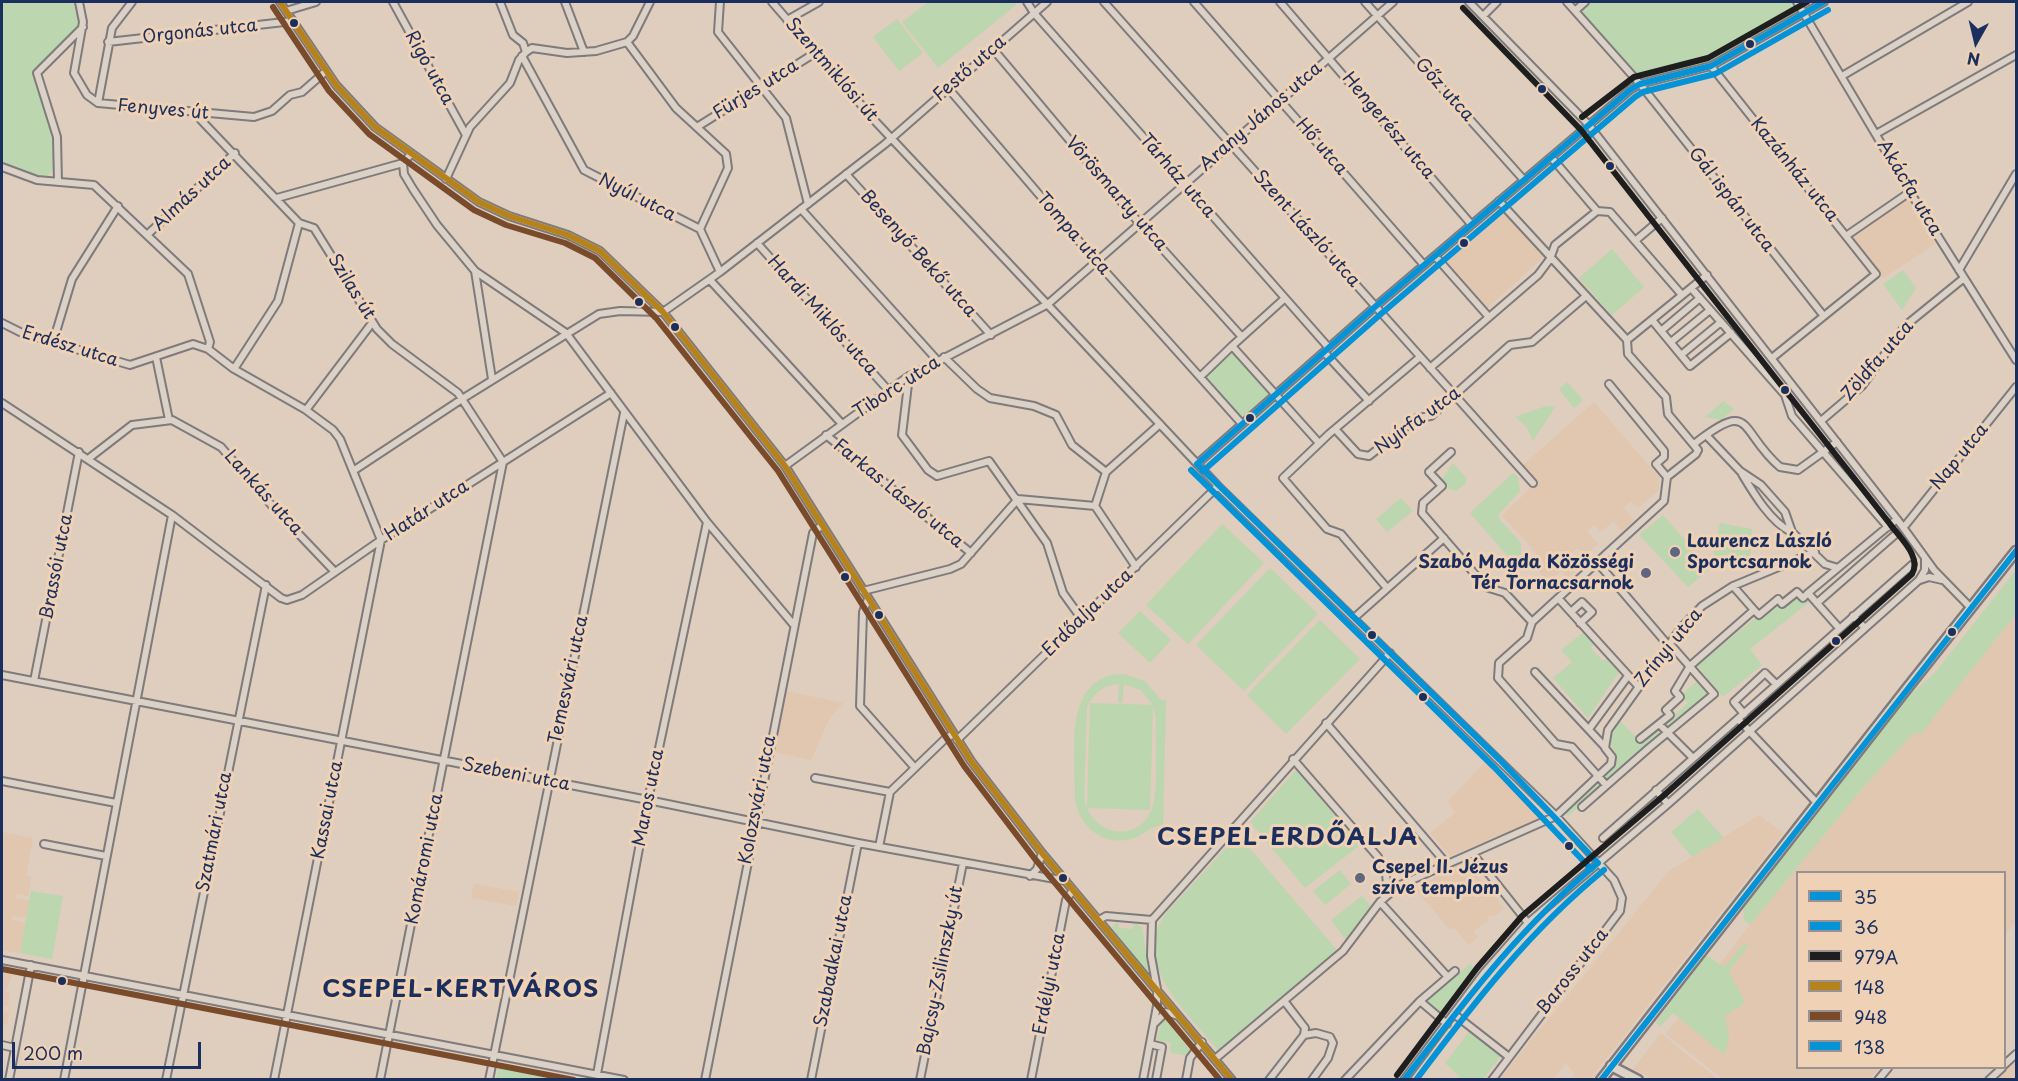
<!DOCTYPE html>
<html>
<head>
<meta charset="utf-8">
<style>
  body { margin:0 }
  #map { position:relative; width:2018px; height:1081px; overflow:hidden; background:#dfcdbd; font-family:"Playpen Sans",sans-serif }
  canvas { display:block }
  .frame { position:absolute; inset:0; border:3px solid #1b2f5e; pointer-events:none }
  .legend { position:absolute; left:1796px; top:871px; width:210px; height:198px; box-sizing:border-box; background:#efd2b5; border:2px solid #9a9192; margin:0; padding:8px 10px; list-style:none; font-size:18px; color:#1b2f5e }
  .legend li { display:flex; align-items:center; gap:12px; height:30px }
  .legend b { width:30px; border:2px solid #9a9192 }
  .north { position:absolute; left:1946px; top:12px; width:60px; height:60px; -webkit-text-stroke:4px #efd2b5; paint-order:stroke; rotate:188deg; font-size:16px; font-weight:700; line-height:24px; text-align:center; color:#1b2f5e }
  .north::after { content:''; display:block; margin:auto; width:21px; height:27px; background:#1b2f5e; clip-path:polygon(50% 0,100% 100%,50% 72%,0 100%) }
  .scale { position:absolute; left:12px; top:1042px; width:189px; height:27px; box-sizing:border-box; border:3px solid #1b2f5e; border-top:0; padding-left:8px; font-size:18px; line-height:21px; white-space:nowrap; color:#1b2f5e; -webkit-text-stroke:4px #efd2b5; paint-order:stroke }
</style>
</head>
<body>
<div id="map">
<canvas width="2018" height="1081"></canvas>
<div class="frame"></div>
<ul class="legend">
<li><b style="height:8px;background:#0393d6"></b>35</li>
<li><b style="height:8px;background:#0393d6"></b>36</li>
<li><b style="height:8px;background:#1e1e1e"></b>979A</li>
<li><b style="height:8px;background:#b5821c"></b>148</li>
<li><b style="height:8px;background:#7a4b2a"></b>948</li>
<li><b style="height:8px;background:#0393d6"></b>138</li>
</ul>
<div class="north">N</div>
<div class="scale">200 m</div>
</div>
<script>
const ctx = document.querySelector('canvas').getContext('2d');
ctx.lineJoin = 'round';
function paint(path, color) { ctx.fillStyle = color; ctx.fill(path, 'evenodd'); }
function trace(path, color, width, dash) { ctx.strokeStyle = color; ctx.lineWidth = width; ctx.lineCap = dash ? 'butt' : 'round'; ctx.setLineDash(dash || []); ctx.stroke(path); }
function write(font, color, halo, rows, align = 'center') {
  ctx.font = font + ' "Playpen Sans",sans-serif'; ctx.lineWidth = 6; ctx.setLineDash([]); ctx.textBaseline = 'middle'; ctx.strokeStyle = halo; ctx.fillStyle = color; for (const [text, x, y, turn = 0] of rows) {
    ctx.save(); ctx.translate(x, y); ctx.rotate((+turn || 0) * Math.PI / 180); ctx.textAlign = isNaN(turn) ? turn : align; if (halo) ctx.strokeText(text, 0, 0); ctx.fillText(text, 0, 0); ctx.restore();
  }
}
paint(new Path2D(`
  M1907,198L1935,244L1883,278L1851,236Z
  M1499,208L1544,257L1487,308L1442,259Z
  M1594,402L1659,477V490L1638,508L1631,501L1624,508L1634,520L1622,531L1613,522L1600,532L1594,525L1587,531L1598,544L1584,555L1578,548L1571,553L1582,566L1568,577L1561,571L1548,582L1537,569L1544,562L1502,515L1537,482L1522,466Z
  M2016,614V921L2005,934L2004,872H1798V1068H1879L1869,1079H1723L1666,1034L1750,925L1867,783L1915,732L1920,734Z
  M782,690L843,703L829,719L811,760L770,751Z
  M1486,761L1543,817L1450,856L1430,833L1455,813L1448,801Z
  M1759,815L1783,833L1590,1079H1571L1575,1074L1566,1063L1553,1079L1499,1080L1669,871Z
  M2,832L33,838L26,876L31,877L28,896L16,894L15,898L29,901L26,918L12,916L11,920L25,923L20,953L2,950Z
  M1464,860L1504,908L1494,917L1491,915L1487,918L1489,921L1473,931L1478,937L1469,945L1454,927L1450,930L1417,891L1449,866Z
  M474,884L519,892L516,906L471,898Z
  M2,973L12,975L6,992L10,993L8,1006H4L3,1011L9,1012L7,1025L2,1024Z
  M1661,1033L1682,1051L1718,1079H1653L1633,1069Z
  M2016,1054V1079L1989,1080Z`), '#e1c6b0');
paint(new Path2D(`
  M2,2H75L81,19L79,25L36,71C42,91 62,151 53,169C51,174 47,176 43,179L2,164Z
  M928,2H1014L1016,5L938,68L902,22Z
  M1585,2H1797L1804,13L1711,66L1640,84L1576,10Z
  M897,19L923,53L899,71L873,37Z
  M1612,249L1644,287L1612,315L1579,278Z
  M1903,270L1916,288L1902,310L1883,284Z
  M1232,346L1276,395L1242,424L1200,377Z
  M1567,382L1583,400L1574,408L1559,389Z
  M1723,401L1734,409L1721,420L1705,417Z
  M1546,406L1555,407L1533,441L1526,426L1515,417Z
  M1452,464H1454L1466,478V483L1456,491L1449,489L1442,479Z
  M1513,473L1518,477L1520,491L1499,514L1500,520L1521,543V554L1512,561L1470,513Z
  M1401,498L1413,511L1387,532L1376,519Z
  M1663,515L1710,569L1688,587L1639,535Z
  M1720,523L1752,529L1750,559L1713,557Z
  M1222,524L1264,563L1188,644L1146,605Z
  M1270,568L1318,614L1244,691L1196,645Z
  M2016,570V614L1920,735L1915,732L1867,783L1750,925L1745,921L1742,906L1900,703L1934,674Z
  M1797,594L1808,595L1812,600L1750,649L1762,665L1723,697L1697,665L1757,617L1759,618L1778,603Z
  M1140,611L1171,640L1150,663L1118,633Z
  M1320,620L1360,659L1286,734L1247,695Z
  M1584,632L1594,644L1591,648L1603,661L1607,658L1619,672L1588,718L1553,678L1572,662L1561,650Z
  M1124,674L1145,681L1161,700H1166L1163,826C1150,825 1146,834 1134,838C1105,848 1078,827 1075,798C1076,755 1061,675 1124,674ZM1119,684L1118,702L1122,703L1124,684L1141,690L1153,705L1090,703L1087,808L1150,810L1153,706L1156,719C1155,742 1159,788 1152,808C1139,846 1089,835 1084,797L1087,707C1094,693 1104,684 1119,684Z
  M1696,682L1707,694L1568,816L1564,812L1615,765L1617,757L1609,739L1620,721L1642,743L1688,703L1681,695Z
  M1296,770L1360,845L1305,888L1250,822Z
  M1698,809L1724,838L1692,857L1671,832Z
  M1238,835L1338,951L1218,1050C1187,1012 1129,963 1167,912Z
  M1340,870L1351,884L1325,905L1313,891Z
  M31,891L63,896L52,959L20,953Z
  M1362,896L1371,906L1346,940L1331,920Z
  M1116,922H1118L1119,928L1133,929L1134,922L1142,927L1149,975L1112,935L1110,930Z
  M1745,943L1748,946L1729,971L1745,1003L1725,1016L1729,1036L1725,1055L1673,1013L1660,1027L1656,1022L1706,955L1724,967Z
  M1470,964L1478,971L1443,1016L1429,1004L1428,999Z
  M1166,1020L1190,1050L1189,1056L1170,1053L1171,1043L1157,1040L1161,1024Z
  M1469,1032L1501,1056L1483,1079H1462L1445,1063Z
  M499,1065L569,1079H496Z`), '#bcd6af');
const minor = new Path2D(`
  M79,2L83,22L74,73L87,95L98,103L254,117L272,111L290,95L302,92L326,71
  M280,2L336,85L375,127L479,202L509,216L568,235L600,251L663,312L785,466L971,761L1042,853L1232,1080
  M393,2L466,135
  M500,2L513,35L523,43L526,52
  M565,2L584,52
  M720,2L718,32L786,118L808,204
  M772,2L876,122L1218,486L1556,816L1614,880L1622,898L1620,911L1492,1080
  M1027,2L1034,13L1329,348
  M1104,2L1533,483
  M1194,2L1424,265
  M1280,2L1471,224
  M1365,2L1523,179
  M1469,2L1588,124L1897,519L1934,570L1971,608
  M1567,2L1640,84L1823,315
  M1797,2L1910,192L2016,360
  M1576,10L1585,2
  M286,11L316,2
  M1483,16L1497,2
  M787,20L819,2
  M108,42L293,21
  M627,42L676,108L726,154L728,168L700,229
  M993,49L1140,224L1242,337
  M522,56L584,170L700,229L720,272
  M1711,66L1876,274L1772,358
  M1842,76L1968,2
  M948,88L1096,261L1200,377
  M98,103L112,28L132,2
  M201,113V120L299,223L314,228L377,329L392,344L458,393L503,462L380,1080
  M697,127L815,53
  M1876,134L2016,55
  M1551,157L1597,211L1610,212L1682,295
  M403,163L404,174L413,189L437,225L475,271L566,333L707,522L793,624
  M2,167L37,180L94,185L188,274L210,342L208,349
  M846,174L991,335
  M446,179L470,127L510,83L519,60L526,52L532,48L567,53L596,51L627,42L633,36L650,2
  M58,182L57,137L37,73L83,27
  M277,198L403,163L411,154
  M1499,201L1627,340L1628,354L1666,397L1668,414L1698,450L1696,454L1667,477L1664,501L1532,622
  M801,209L937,360
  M148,234L235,153
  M1846,236L1910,192
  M1635,241L1662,218
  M757,243L888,390
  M1435,256L1488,316
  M1959,270L2016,174
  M475,271L492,379
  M710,280L842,424
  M1691,288L1785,395L1792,416L1888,527
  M663,312L720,272L885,144L1047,2
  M1652,320L1690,366L1731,333
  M2,323L22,333L130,365L193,344L208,349L234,369L306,410L333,430L340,439L381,540L274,1080
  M1661,331L1700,298
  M1627,340L1707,275
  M53,342L72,279L118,206
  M1671,342L1710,310
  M1232,346L1284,299
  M1324,352L1369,401
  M1681,355L1721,322
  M156,357L169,420
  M944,357L977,389L990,398L1034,406L1056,415L1072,445L1106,472
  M1430,368L1538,275L1550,259L1555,245L1597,211
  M234,369L278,301L299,223
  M909,376L902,435L928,470L937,476L989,461L1047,543L1063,593L1081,618
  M1609,384L1664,451V457L1656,464L1667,477
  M2,403L172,515L281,598L287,600L302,595L381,540L611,393
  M306,410L372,323
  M1821,421L1862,386L1905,326L1964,278
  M1242,424L1200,377L1232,346L1319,443
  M1335,429L1358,454L1369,456L1417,418L1431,416L1510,345L1532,342L1586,296
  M826,435L971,553
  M1706,435L1740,471L1761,485L1785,512L1792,532L1825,564L1838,568L1897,519
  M1694,444C1754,397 1738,431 1780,467L1798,470L1837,442
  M1451,452L1429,472L1442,486L1423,503L1422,513L1486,587L1505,593L1532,622
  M88,459L132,425L172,420L221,447L274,508L335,572
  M1197,464L1376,306L1630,90L1640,84L1711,66L1824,2
  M785,466L906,378L1048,304L1393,2
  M353,471L462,399L599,314L620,311L662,312
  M1742,474C1754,494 1770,521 1791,532
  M1018,499L1095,506
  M1095,506L1106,472L1160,424
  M1095,506L1136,567
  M1904,527L2016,387
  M1597,562L1668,645
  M1838,568L1808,593L1839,628
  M1920,580L1929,577L1942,580
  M1733,586L1754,610
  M1387,588L1341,534L1327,529L1283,478L1329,434L1420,357
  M863,591L950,569L961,564L1018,499
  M868,599L863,612L860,706L915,768
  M1559,599L1638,686
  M1817,603L1897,533
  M1571,612L1582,602L1592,612L1580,623
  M1853,616L1865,628
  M1354,618L1444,538
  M1532,622L1527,638L1499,663L1498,678L1556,744L1572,747L1606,785
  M1535,672L1605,747
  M2,675L648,800L858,843L1066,881
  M34,681L79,452
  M1744,714L1734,702L1765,673L1776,684
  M1738,719L1817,803
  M1326,723L1446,863
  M1659,724L1693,758
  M1589,729L1628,676
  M1640,739L1670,715L1666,710L1680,697L1675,691L1690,666L1754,610L1759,615L1778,599L1782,604L1797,592L1803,598L1808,593
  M957,740L1218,486
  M1293,759L1378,857L1386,874L1388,894
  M815,778L890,792L946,738L954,734
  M2,781L116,803
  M1656,790L1668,804
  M1582,807L1649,748L1714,694L1670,644
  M1603,838L1913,564
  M44,844L106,856
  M879,847L890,792
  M1473,854L1528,923
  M1030,876L1037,869L1042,853
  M1380,902L1447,976
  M1099,920L1106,916L1152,920
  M1152,920L1390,653
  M2,960L624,1080
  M1420,1001L1447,1024
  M1454,1014L1509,1057
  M1155,1023L1166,1012L1178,1016
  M1304,1035L1316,1033L1330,1037L1333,1043L1328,1058L1312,1080
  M1150,1044L1162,1047L1156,1080
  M2,1045L15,1048
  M1215,1059L1343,951L1380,902L1398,886L1556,816L1611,764L1612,757L1605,748L1608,730L1681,628L1702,606L1733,586L1815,552
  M2004,1065L2016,1054
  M597,1074L648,800L707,522
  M9,1080L31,965
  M64,1080L172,515
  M166,1080L266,585
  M489,1080L624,413
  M705,1080L813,533L822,525
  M811,1080L858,843
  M920,1080L963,863
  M1031,1080L1066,900L1073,890
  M1143,1080L1157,1006V989L1151,956L1152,920
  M1186,1080L1190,1058L1202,1042
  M1269,1080L1304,1035L1305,1028L1285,1002
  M1345,1080L1420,1001L1455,971
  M1404,1080L1484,973L1528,923L1668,804L1919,580L1925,570V559
  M1878,1080L1888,1068
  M1989,1080L2002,1068`);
const major = new Path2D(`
  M1611,1066L1638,1080
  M1601,1080L1908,687L2016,551`);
trace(minor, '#7f7b7d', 10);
trace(major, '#7f7b7d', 13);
trace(minor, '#dcd1c6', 6);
trace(major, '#dfd3c6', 8);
trace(new Path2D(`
  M1197,464L1376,306L1630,90L1640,84L1711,66L1824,2
  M1197,464L1500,760L1598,863
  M1404,1080C1464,1002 1522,925 1598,863`), '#0393d6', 6);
trace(new Path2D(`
  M1191,470L1494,767L1591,869
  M1203,471L1382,313L1635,97L1643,92L1715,74L1828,10
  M1416,1080C1473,1004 1530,930 1604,870`), '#0393d6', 6);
trace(new Path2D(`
  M1582,117L1634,77L1708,58L1807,2
  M1397,1075L1477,968L1522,916L1662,797L1912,574C1922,557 1900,538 1890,524L1581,130L1463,8`), '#1e1e1e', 6);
trace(new Path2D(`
  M280,2L336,85L375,127L479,202L509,216L568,235L600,251L663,312L785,466L971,761L1042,853L1232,1080`), '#b5821c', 6);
trace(new Path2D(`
  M273,7L329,91L369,134L474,210L506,225L565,243L595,258L656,318L778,471L964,766L1035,859L1220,1080
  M2,969L574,1080`), '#7a4b2a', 6);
trace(new Path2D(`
  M1601,1080L2016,551`), '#0393d6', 6);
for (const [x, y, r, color] of [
  [294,23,5,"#1b2f5e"],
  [1750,44,5,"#1b2f5e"],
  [1542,89,5,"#1b2f5e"],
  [1610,166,5,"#1b2f5e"],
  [1464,243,5,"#1b2f5e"],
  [639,302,5,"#1b2f5e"],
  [675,327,5,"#1b2f5e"],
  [1785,390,5,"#1b2f5e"],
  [1250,418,5,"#1b2f5e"],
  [1675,552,6,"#60667f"],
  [1646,573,6,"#60667f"],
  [845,577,5,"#1b2f5e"],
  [879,615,5,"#1b2f5e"],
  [1952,632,5,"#1b2f5e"],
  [1372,635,5,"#1b2f5e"],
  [1836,641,5,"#1b2f5e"],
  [1423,697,5,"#1b2f5e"],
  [1569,846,5,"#1b2f5e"],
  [1063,878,5,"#1b2f5e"],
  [1360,878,6,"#60667f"],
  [62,981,5,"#1b2f5e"]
]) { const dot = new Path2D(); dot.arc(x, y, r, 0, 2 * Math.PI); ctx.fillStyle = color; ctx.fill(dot); trace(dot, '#efd2b5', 2); }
write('18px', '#1b2f5e', '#efd2b5', [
  ["Orgonás utca",200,32,-6],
  ["Rigó utca",429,68,61],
  ["Festő utca",970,69,-41],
  ["Szentmiklósi út",831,70,49],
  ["Fürjes utca",756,90,-32],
  ["Gőz utca",1444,90,48],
  ["Fenyves út",163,110,5],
  ["Arany János utca",1261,117,-41],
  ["Hengerész utca",1388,126,50],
  ["Hő utca",1321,147,49],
  ["Kazánház utca",1794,170,51],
  ["Tárház utca",1177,176,49],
  ["Akácfa utca",1909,188,59],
  ["Almás utca",192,194,-43],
  ["Vörösmarty utca",1116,194,49],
  ["Nyúl utca",637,198,27],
  ["Gál ispán utca",1731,200,52],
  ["Szent László utca",1306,229,48],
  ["Tompa utca",1073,234,49],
  ["Besenyő Bekő utca",918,254,48],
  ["Szilas út",351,287,58],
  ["Hardi Miklós utca",822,316,48],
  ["Erdész utca",70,347,17],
  ["Zöldfa utca",1878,361,-49],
  ["Tiborc utca",897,388,-33],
  ["Nyírfa utca",1418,421,-36],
  ["Nap utca",1960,457,-51],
  ["Lankás utca",263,493,48],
  ["Farkas László utca",898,494,39],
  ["Határ utca",427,511,-33],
  ["Brassói utca",57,567,-79],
  ["Erdőalja utca",1088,613,-44],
  ["Zrínyi utca",1669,648,-51],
  ["Temesvári utca",569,680,-78],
  ["Szebeni utca",516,775,11],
  ["Maros utca",649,798,-79],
  ["Kolozsvári utca",758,800,-79],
  ["Kassai utca",328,810,-79],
  ["Szatmári utca",215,832,-79],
  ["Komáromi utca",425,859,-79],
  ["Szabadkai utca",834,961,-79],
  ["Bajcsy-Zsilinszky út",941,971,-79],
  ["Baross utca",1573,972,-52],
  ["Erdélyi utca",1050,984,-79]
]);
write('bold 18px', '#1b2f5e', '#efd2b5', [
  ["Laurencz László",1687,542],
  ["Sportcsarnok",1687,563],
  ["Szabó Magda Közösségi",1634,563,"right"],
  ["Tér Tornacsarnok",1634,584,"right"],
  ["Csepel II. Jézus",1372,868],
  ["szíve templom",1372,889]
], 'left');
ctx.letterSpacing = '1.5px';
write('bold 24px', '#1b2f5e', '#efd2b5', [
  ["CSEPEL-ERDŐALJA",1288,838],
  ["CSEPEL-KERTVÁROS",461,990]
]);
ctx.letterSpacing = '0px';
</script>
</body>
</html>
